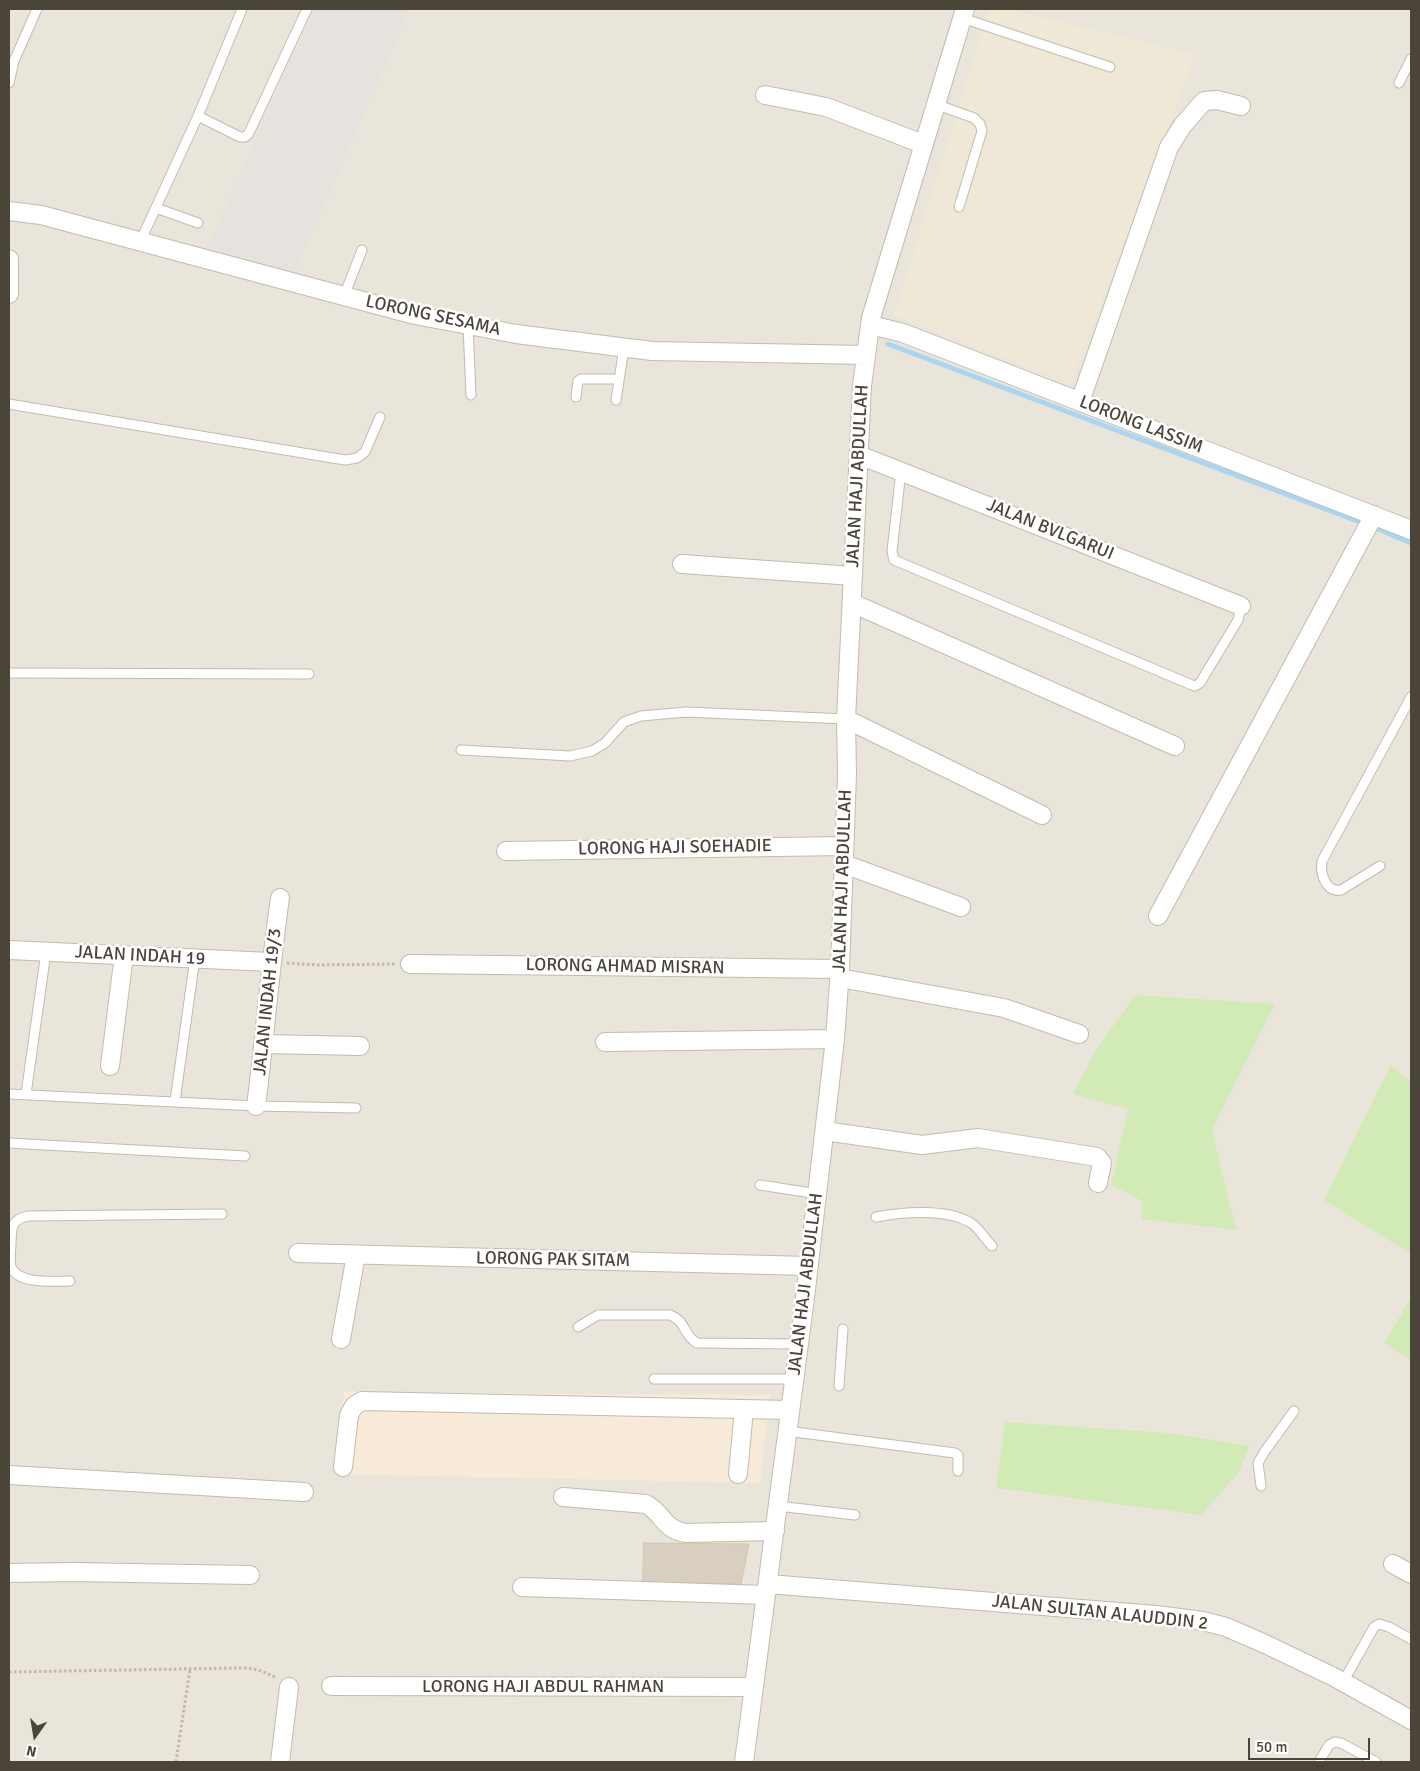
<!DOCTYPE html>
<html>
<head>
<meta charset="utf-8">
<style>
  body { margin:0 }
  #map { position:relative; width:1420px; height:1771px; overflow:hidden; background:#f6f3ec; font-family:Signika,sans-serif }
  canvas { display:block }
  .frame { position:absolute; inset:0; border:10px solid #4b4439; pointer-events:none }
  .north { position:absolute; left:10px; top:1711px; width:50px; height:50px; -webkit-text-stroke:4px #fff; paint-order:stroke; rotate:193deg; font-size:14px; font-weight:700; line-height:20px; text-align:center; color:#4b4439 }
  .north::after { content:''; display:block; margin:auto; width:18px; height:22px; background:#4b4439; clip-path:polygon(50% 0,100% 100%,50% 72%,0 100%) }
  .scale { position:absolute; left:1248px; top:1738px; width:122px; height:22px; box-sizing:border-box; border:2px solid #4b4439; border-top:0; padding-left:6px; font-size:15px; line-height:18px; white-space:nowrap; color:#4b4439; -webkit-text-stroke:4px #fff; paint-order:stroke }
</style>
</head>
<body>
<div id="map">
<canvas width="1420" height="1771"></canvas>
<div class="frame"></div>
<div class="north">N</div>
<div class="scale">50 m</div>
</div>
<script>
const ctx = document.querySelector('canvas').getContext('2d');
ctx.lineJoin = 'round';
function paint(path, color) { ctx.fillStyle = color; ctx.fill(path, 'evenodd'); }
function trace(path, color, width, dash) { ctx.strokeStyle = color; ctx.lineWidth = width; ctx.lineCap = dash ? 'butt' : 'round'; ctx.setLineDash(dash || []); ctx.stroke(path); }
function write(font, color, halo, rows, align = 'center') {
  ctx.font = font + ' Signika,sans-serif'; ctx.lineWidth = 5; ctx.setLineDash([]); ctx.textBaseline = 'middle'; ctx.strokeStyle = halo; ctx.fillStyle = color; for (const [text, x, y, turn = 0] of rows) {
    ctx.save(); ctx.translate(x, y); ctx.rotate((+turn || 0) * Math.PI / 180); ctx.textAlign = isNaN(turn) ? turn : align; if (halo) ctx.strokeText(text, 0, 0); ctx.fillText(text, 0, 0); ctx.restore();
  }
}
paint(new Path2D(`
  M9,9H1411V1762H9Z`), '#eae5da');
paint(new Path2D(`
  M344,1392L770,1395L760,1483L335,1474Z`), '#f7ead8');
paint(new Path2D(`
  M314,9H410L294,273L207,250Z`), '#e6e2dd');
paint(new Path2D(`
  M989,9H1009L1195,55L1071,384L894,316Z`), '#efe8d6');
paint(new Path2D(`
  M1135,995L1275,1004L1212,1130L1236,1230L1142,1219V1201L1111,1185L1128,1109L1073,1094L1095,1052Z
  M1391,1065L1411,1082V1254L1324,1200Z
  M1411,1298V1360L1384,1343Z
  M1005,1422L1168,1433L1249,1446L1239,1472L1201,1515L996,1488Z`), '#d2eab5');
trace(new Path2D(`
  M888,344L1357,521
  M1378,529L1411,543`), '#a9d4f2', 5);
const building = new Path2D(`
  M644,1543L749,1544L741,1584L643,1582Z`);
paint(building, '#d8cfc1');
trace(building, '#d3c7b4', 1);
const lane = new Path2D(`
  M962,18L1110,67
  M9,83L14,61L37,9
  M1399,83L1411,59
  M935,104L974,118L980,124L982,131L959,207
  M198,116L240,137H245L249,133L307,9
  M156,208L198,223
  M140,242L198,116L242,9
  M344,296L362,250
  M468,325L471,395
  M576,397L578,381L581,379H618
  M616,400L624,348
  M9,404L345,460L357,458L365,452L380,417
  M901,471L892,551L894,560L1192,685L1195,686L1200,683L1238,620L1241,606
  M9,673L309,674
  M461,750L570,756L592,751L605,743L624,722L641,716L686,712L846,719
  M1380,866L1341,890C1326,893 1320,874 1322,861L1411,697
  M9,1094L256,1106L356,1108
  M26,1094L46,952
  M175,1101L195,958
  M9,1143L245,1156
  M760,1185L818,1194
  M876,1217C902,1212 946,1208 971,1223C979,1228 985,1239 992,1246
  M9,1243H11C11,1251 9,1260 11,1267C18,1285 56,1281 70,1281
  M11,1243C12,1228 10,1220 28,1216L222,1214
  M578,1327L598,1315H670C686,1321 684,1336 697,1343L799,1344
  M654,1379H794
  M839,1386L843,1329
  M787,1431L955,1453L958,1455V1471
  M1261,1486L1258,1463L1265,1451L1294,1411
  M778,1506L855,1515
  M1343,1682L1374,1627L1379,1624L1389,1627L1411,1639
  M1319,1762L1329,1745L1335,1742L1341,1743L1376,1762`);
const street = new Path2D(`
  M765,95L826,107L923,144
  M9,211L41,215L415,315L516,334L652,351L866,355
  M9,259V294
  M871,325L903,333L1411,530
  M1080,402L1169,147L1183,125L1204,101L1217,100L1241,106
  M859,455L1241,606
  M682,564L853,576
  M852,603L1175,746
  M846,719L1042,815
  M506,851L844,846
  M844,864L961,907
  M1158,916L1374,515
  M9,950L271,962
  M410,964L840,969
  M840,978L1004,1008L1079,1034
  M605,1042L835,1039
  M264,1044L360,1046
  M110,1066L124,955
  M256,1106C265,1037 270,967 280,898
  M825,1131L922,1145L978,1138L1097,1157L1102,1163L1098,1183
  M298,1253L809,1266
  M341,1339L356,1255
  M343,1467L349,1415L354,1406L362,1401L790,1410
  M738,1474L744,1409
  M9,1475L304,1492
  M563,1497L646,1504C664,1514 662,1528 685,1533L775,1531
  M1393,1564L1411,1574
  M9,1573L73,1572L250,1575
  M768,1584L1156,1615L1203,1621L1226,1627L1263,1643L1334,1677L1411,1720
  M522,1587L766,1595
  M331,1686L754,1687
  M280,1762L289,1687
  M744,1762L805,1298L835,1039L840,969L847,774L846,719L862,386L871,318L965,9`);
trace(lane, '#c2bbae', 11);
trace(street, '#c2bbae', 20);
trace(new Path2D(`
  M287,963L318,965L395,964
  M9,1672L240,1668C254,1668 264,1671 276,1678
  M176,1762L190,1669`), '#c4b79f', 3, [2.5, 2.5]);
trace(lane, '#fff', 9);
trace(street, '#fff', 18);
write('18px', '#4b4439', '#fff', [
  ["LORONG SESAMA",433,316,12],
  ["LORONG LASSIM",1141,425,21],
  ["JALAN HAJI ABDULLAH",858,476,-87],
  ["JALAN BVLGARUI",1050,530,22],
  ["LORONG HAJI SOEHADIE",675,848,-1],
  ["JALAN HAJI ABDULLAH",843,881,-88],
  ["JALAN INDAH 19",140,956,3],
  ["LORONG AHMAD MISRAN",625,967,1],
  ["JALAN INDAH 19/3",268,1002,-84],
  ["LORONG PAK SITAM",553,1260,1],
  ["JALAN HAJI ABDULLAH",806,1284,-83],
  ["JALAN SULTAN ALAUDDIN 2",1100,1613,6],
  ["LORONG HAJI ABDUL RAHMAN",543,1687]
]);
</script>
</body>
</html>
